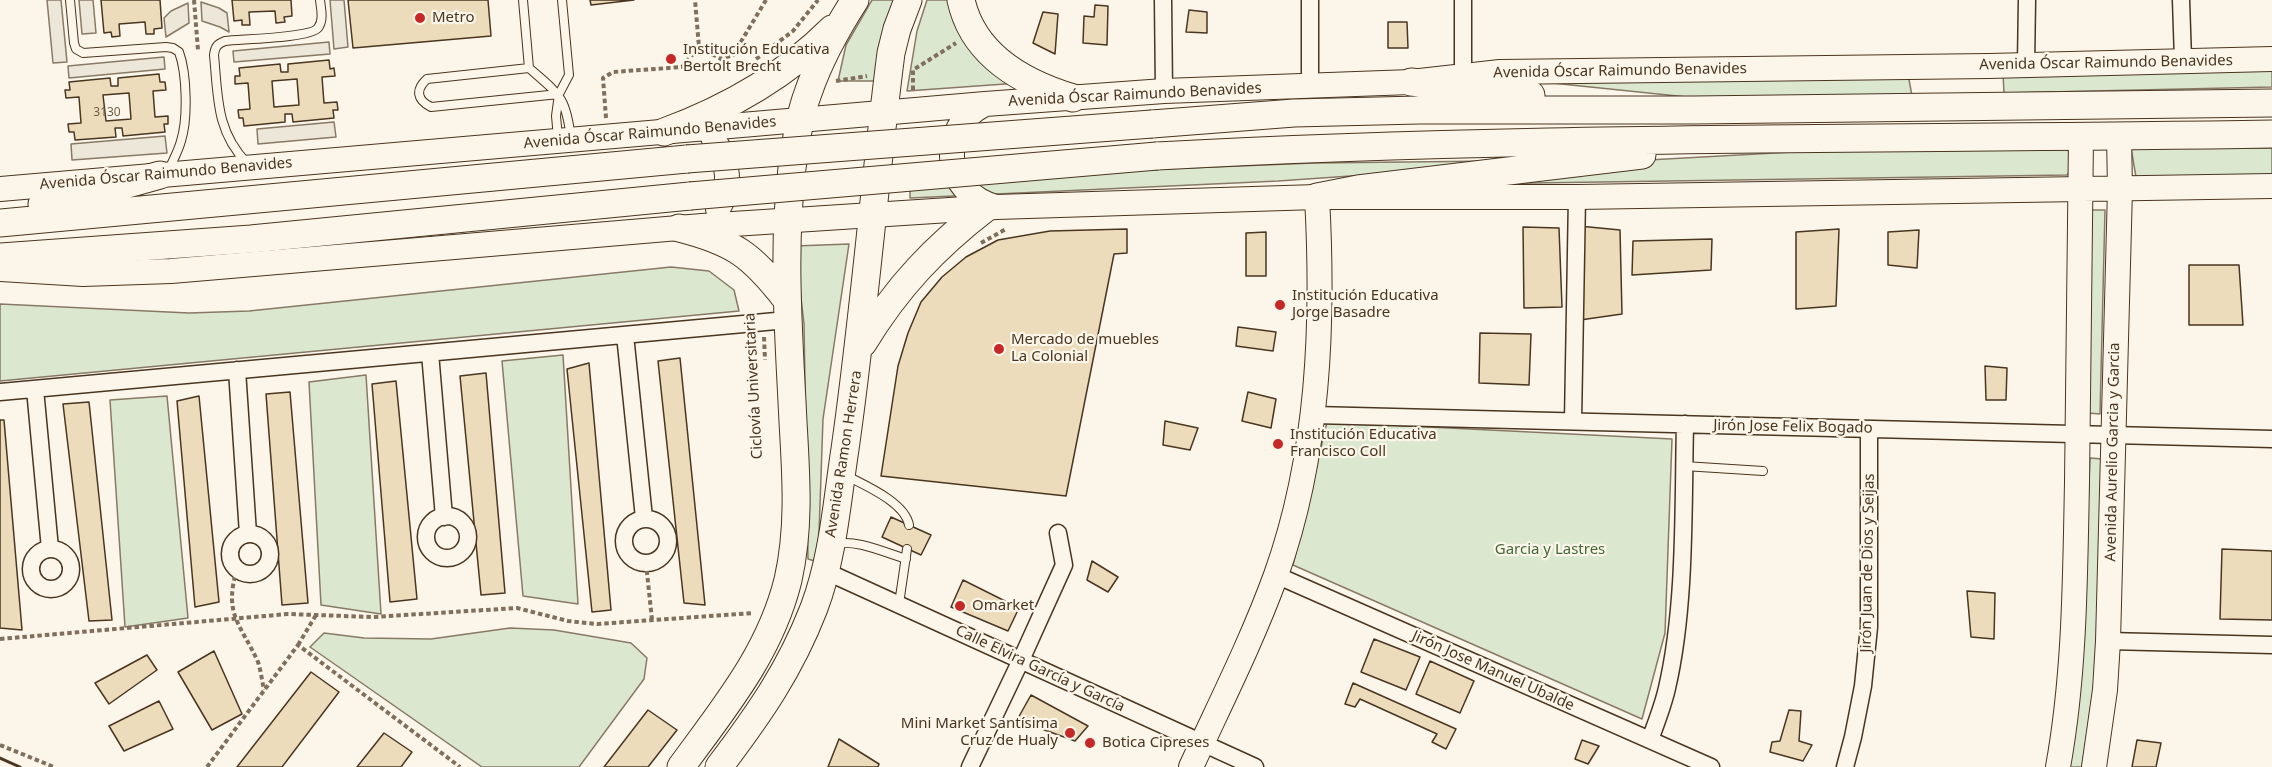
<!DOCTYPE html>
<html>
<head>
<meta charset="utf-8">
<style>
  body { margin:0 }
  canvas { display:block; background:#fbf6e9 }
</style>
</head>
<body>
<canvas width="2272" height="767"></canvas>
<script>
const ctx = document.querySelector('canvas').getContext('2d');
ctx.lineJoin = 'round';
function paint(path, color) { ctx.fillStyle = color; ctx.fill(path, 'evenodd'); }
function trace(path, color, width, dash) { ctx.strokeStyle = color; ctx.lineWidth = width; ctx.lineCap = dash ? 'butt' : 'round'; ctx.setLineDash(dash || []); ctx.stroke(path); }
function write(font, color, halo, rows, align = 'center') {
  ctx.font = font + ' "Noto Sans",sans-serif'; ctx.lineWidth = 4.5; ctx.setLineDash([]); ctx.textBaseline = 'middle'; ctx.strokeStyle = halo; ctx.fillStyle = color; for (const [text, x, y, turn = 0] of rows) {
    ctx.save(); ctx.translate(x, y); ctx.rotate((+turn || 0) * Math.PI / 180); ctx.textAlign = isNaN(turn) ? turn : align; if (halo) ctx.strokeText(text, 0, 0); ctx.fillText(text, 0, 0); ctx.restore();
  }
}
const green = new Path2D(`
  M872,0H894L882,35L876,81H838L846,45Z
  M927,0H953L1019,83L907,91L917,31Z
  M2272,70V87L2004,93L2003,74Z
  M1908,74L1912,96L1716,100L1542,82Z
  M2062,147L2069,151L2072,169L2067,175L1468,184L1612,162L1865,148Z
  M2131,148H2272V175L2136,177Z
  M1495,161L1365,175L1278,181L910,198V190L1138,170L1315,163Z
  M2091,210H2105L2100,414L2088,413Z
  M849,244L823,419L818,562L808,559L804,324L795,246Z
  M671,267L709,271L734,290L739,311L0,381V304L189,313L249,311Z
  M563,355L578,604L523,596L502,361Z
  M366,375L381,614L321,605L309,382Z
  M167,396L188,618L125,627L110,400Z
  M1327,422L1672,439L1665,633L1642,719L1293,565Z
  M2090,458L2102,459L2100,642L2082,767H2063L2082,641Z
  M510,628L554,630L631,643L647,658L644,679L579,767H482L310,647L324,633L364,638L431,639Z`);
paint(green, '#dce7d0');
trace(green, '#887966', 1.5);
const parking = new Path2D(`
  M47,0H61L67,62L53,63Z
  M79,0H93L96,33L82,34Z
  M330,0H344L348,47L334,49Z
  M201,2L219,8L227,13L229,32L220,27L202,21Z
  M188,3L189,23L166,37L164,18L171,11Z
  M329,42L330,54L234,62L233,51Z
  M164,57L165,69L69,78L68,66Z
  M334,122L336,137L258,144L257,129Z
  M165,136L167,153L72,160L71,144Z`);
paint(parking, '#ede7d9');
trace(parking, '#887966', 1.5);
const building = new Path2D(`
  M101,0H160L162,28L154,29V34H146L145,22L119,24L120,36L112,37L111,32L104,33Z
  M232,0H291L292,16L284,17L285,22L276,23L275,11L249,12L250,25H242V20L234,21Z
  M348,0H488L491,36L353,48Z
  M590,0H634L591,5Z
  M1095,5L1108,6L1107,45L1083,43L1084,16L1094,17Z
  M1189,10L1207,12V33L1186,32Z
  M1043,12L1058,14L1055,54L1033,43Z
  M1388,22H1407L1408,48H1388Z
  M329,60L330,69L334,68L335,76L322,77L324,103L337,102L338,110H333L334,118L293,122L292,114H285V122L244,126L243,118H239L238,110L250,109L248,83L235,84V76H240L239,68L280,64L281,72H288V64ZM297,79L299,105L274,107L272,81Z
  M159,74L160,82H165L166,90L153,91L155,117L168,116V124H164L165,132L123,136L122,128H115L116,137L75,140L74,132H69L68,124L81,123L79,97L66,98L65,90H70L69,82L110,78L111,86H118V78ZM129,93L131,119L106,121L103,95Z
  M1579,226L1620,230L1622,314L1580,320Z
  M1523,227L1559,228L1562,307L1524,308Z
  M1127,229V253L1114,254L1066,496L881,476L898,366L908,333L921,302L942,277L966,257L998,240L1050,231Z
  M1839,229L1836,306L1796,309V232Z
  M1919,230L1917,268L1888,265V232Z
  M1266,232V276H1246V233Z
  M1712,239L1711,270L1632,275L1633,241Z
  M2189,265H2239L2243,325H2189Z
  M1238,327L1276,332L1273,351L1236,346Z
  M1480,333L1531,334L1529,385L1479,383Z
  M680,358L705,605L684,603L658,361Z
  M589,363L611,610L592,612L567,369Z
  M1985,366L2007,368L2006,400H1986Z
  M486,373L505,593L481,595L460,376Z
  M396,381L417,599L390,602L372,384Z
  M290,392L308,603L282,605L266,394Z
  M1248,392L1276,399L1271,428L1242,421Z
  M199,396L219,602L195,607L177,401Z
  M89,402L112,620L89,621L63,404Z
  M0,420H4L22,630L0,628Z
  M1165,421L1198,428L1190,450L1163,445Z
  M891,517L931,535L921,555L882,537Z
  M2222,549L2272,551V620L2220,619Z
  M1092,561L1118,577L1108,592L1087,580Z
  M963,580L1019,608L1008,631L951,607Z
  M1967,591L1995,593L1994,639L1971,637Z
  M1374,639L1420,657L1406,690L1361,672Z
  M214,651L242,714L212,730L178,672Z
  M147,655L157,670L109,704L95,683Z
  M1430,661L1474,681L1460,713L1416,694Z
  M311,672L339,692L282,767H237Z
  M1353,683L1456,729L1446,749L1432,742L1437,734L1360,699L1355,707L1345,704Z
  M1031,695L1088,726L1075,741L1017,720Z
  M159,701L173,729L124,751L109,726Z
  M648,710L677,730L648,767H604Z
  M1789,710L1801,711L1799,741L1812,745L1803,761L1770,752L1772,742L1780,741Z
  M384,733L412,752L401,767H357Z
  M839,739L879,764L878,767H828Z
  M1582,740L1599,746L1588,764L1575,759Z
  M2137,740L2161,743L2156,767H2132Z`);
paint(building, '#ecdcbc');
trace(building, '#4a3520', 1.5);
const lane = new Path2D(`
  M70,0L74,43L76,49L83,53L166,47L173,48L179,52C187,74 188,119 181,141C178,152 172,162 168,172
  M523,0L529,68C560,95 566,97 571,139
  M529,68L427,79C415,90 417,100 431,107L559,94
  M558,138L556,116L559,94L569,75L562,0
  M247,163C216,132 218,96 214,55C215,47 217,44 225,41C242,39 310,38 318,28C324,20 321,9 320,0
  M1684,466L1763,471
  M845,475C864,485 905,502 909,525
  M835,545C851,537 889,554 906,559
  M899,604L907,549`);
const street = new Path2D(`
  M1163,0L1164,91
  M1310,0V85
  M1463,0V76
  M2181,0L2183,60
  M2026,64L2027,0
  M625,335L644,518
  M430,353L444,517
  M237,370L248,534
  M35,389L50,549
  M0,392L787,320
  M1314,415L2272,439
  M1573,421L1577,197
  M426 537a21 21 0 1 1 42 0a21 21 0 1 1-42 0Z
  M624 541a22 22 0 1 1 44 0a22 22 0 1 1-44 0Z
  M230 554a20 20 0 1 1 40 0a20 20 0 1 1-40 0Z
  M31 569a20 20 0 1 1 40 0a20 20 0 1 1-40 0Z
  M825,571L1255,767
  M1276,575L1711,767
  M2108,641L2272,645
  M1650,740C1656,723 1663,706 1667,688C1686,606 1683,509 1685,424
  M970,767L1021,660L1064,565L1058,533
  M1845,767L1853,737L1863,686L1869,627V429`);
const secondary = new Path2D(`
  M985,104C936,128 943,193 996,207
  M714,141C730,162 731,187 718,209
  M0,189L985,104L1164,91L1411,82L1500,72L1989,66L2272,59
  M0,269L83,274L171,271L702,226L996,207L1317,197H1577L2272,186
  M1191,767C1220,704 1252,641 1276,575C1319,455 1324,324 1317,197
  M2058,767C2075,673 2075,578 2077,482C2079,367 2079,252 2081,137
  M2094,767L2105,690L2108,641L2120,189L2119,136`);
const primary = new Path2D(`
  M961,0C973,55 1023,83 1073,98
  M1411,82L1531,95
  M1152,124L1294,113L1419,110H1694L2272,103
  M664,132C727,109 784,77 832,29
  M1157,156C1528,135 1900,140 2272,134
  M1317,197L1358,189L1642,155
  M42,204L99,192L160,175
  M0,223L687,159
  M679,228C734,242 752,255 786,299
  M0,257L251,239L690,196
  M863,343C897,287 935,247 987,207
  M681,767C724,708 770,653 788,580C800,527 796,475 793,422C789,337 782,253 792,168C796,143 799,117 808,93C819,61 837,28 855,0
  M719,767C759,714 790,670 814,608C833,558 837,501 845,449C864,317 874,185 891,53L897,29L908,0`);
trace(lane, '#4a3520', 10);
trace(street, '#4a3520', 19);
trace(secondary, '#4a3520', 26);
trace(primary, '#4a3520', 29);
trace(new Path2D(`
  M194,0L198,50
  M699,47L721,59L733,55L766,0
  M756,59L793,31L818,0
  M836,81L867,76
  M913,90V70L956,43
  M606,118L603,78L613,72L682,67L699,47L695,0
  M981,243L1006,229
  M764,337L765,360
  M646,563L652,620
  M237,569C223,615 241,624 258,662C261,671 262,681 264,690
  M0,639L288,614L373,617L517,608L568,621L597,624L753,613
  M298,645L316,615
  M0,745L54,767
  M207,767L298,645L460,767`), '#7f6f5c', 4, [4.5, 3]);
trace(lane, '#fbf6e9', 8);
trace(street, '#fbf6e9', 16);
trace(secondary, '#fbf6e9', 24);
trace(primary, '#fbf6e9', 27);
const primaryBridge = new Path2D(`
  M687,159L1152,124
  M690,196L1157,156`);
trace(primaryBridge, '#4a3520', 29, []);
trace(primaryBridge, '#fbf6e9', 27);
trace(new Path2D(`
  M0,758L20,767`), '#4a3520', 3);
for (const [x, y, r, color] of [
  [420,18,6,"#c62828"],
  [671,59,6,"#c62828"],
  [1280,305,6,"#c62828"],
  [999,349,6,"#c62828"],
  [1278,444,6,"#c62828"],
  [960,606,6,"#c62828"],
  [1070,733,6,"#c62828"],
  [1090,743,6,"#c62828"]
]) { const dot = new Path2D(); dot.arc(x, y, r, 0, 2 * Math.PI); ctx.fillStyle = color; ctx.fill(dot); trace(dot, '#fbf6e9', 2); }
write('12px', '#725f47', null, [
  ["3130",107,113]
]);
write('15px', '#4a3520', '#fbf6e9', [
  ["Metro",432,18],
  ["Institución Educativa",683,50],
  ["Bertolt Brecht",683,67],
  ["Institución Educativa",1292,296],
  ["Jorge Basadre",1292,313],
  ["Mercado de muebles",1011,340],
  ["La Colonial",1011,357],
  ["Institución Educativa",1290,435],
  ["Francisco Coll",1290,452],
  ["Omarket",972,606],
  ["Mini Market Santísima",1058,724,"right"],
  ["Cruz de Hualy",1058,741,"right"],
  ["Botica Cipreses",1102,743]
], 'left');
write('15px', '#4a3520', '#fbf6e9', [
  ["Avenida Óscar Raimundo Benavides",2106,63,-1],
  ["Avenida Óscar Raimundo Benavides",1620,71,-1],
  ["Avenida Óscar Raimundo Benavides",1135,95,-3],
  ["Avenida Óscar Raimundo Benavides",650,133,-5],
  ["Avenida Óscar Raimundo Benavides",166,174,-5],
  ["Ciclovía Universitaria",754,386,-93],
  ["Jirón Jose Felix Bogado",1793,427,1],
  ["Avenida Aurelio Garcia y Garcia",2113,452,-89],
  ["Avenida Ramon Herrera",844,454,-81],
  ["Jirón Juan de Dios y Seijas",1868,563,-89],
  ["Calle Elvira García y García",1040,669,25],
  ["Jirón Jose Manuel Ubalde",1493,671,24]
]);
write('15px', '#436837', '#fbf6e9', [
  ["Garcia y Lastres",1550,550]
]);
</script>
</body>
</html>
